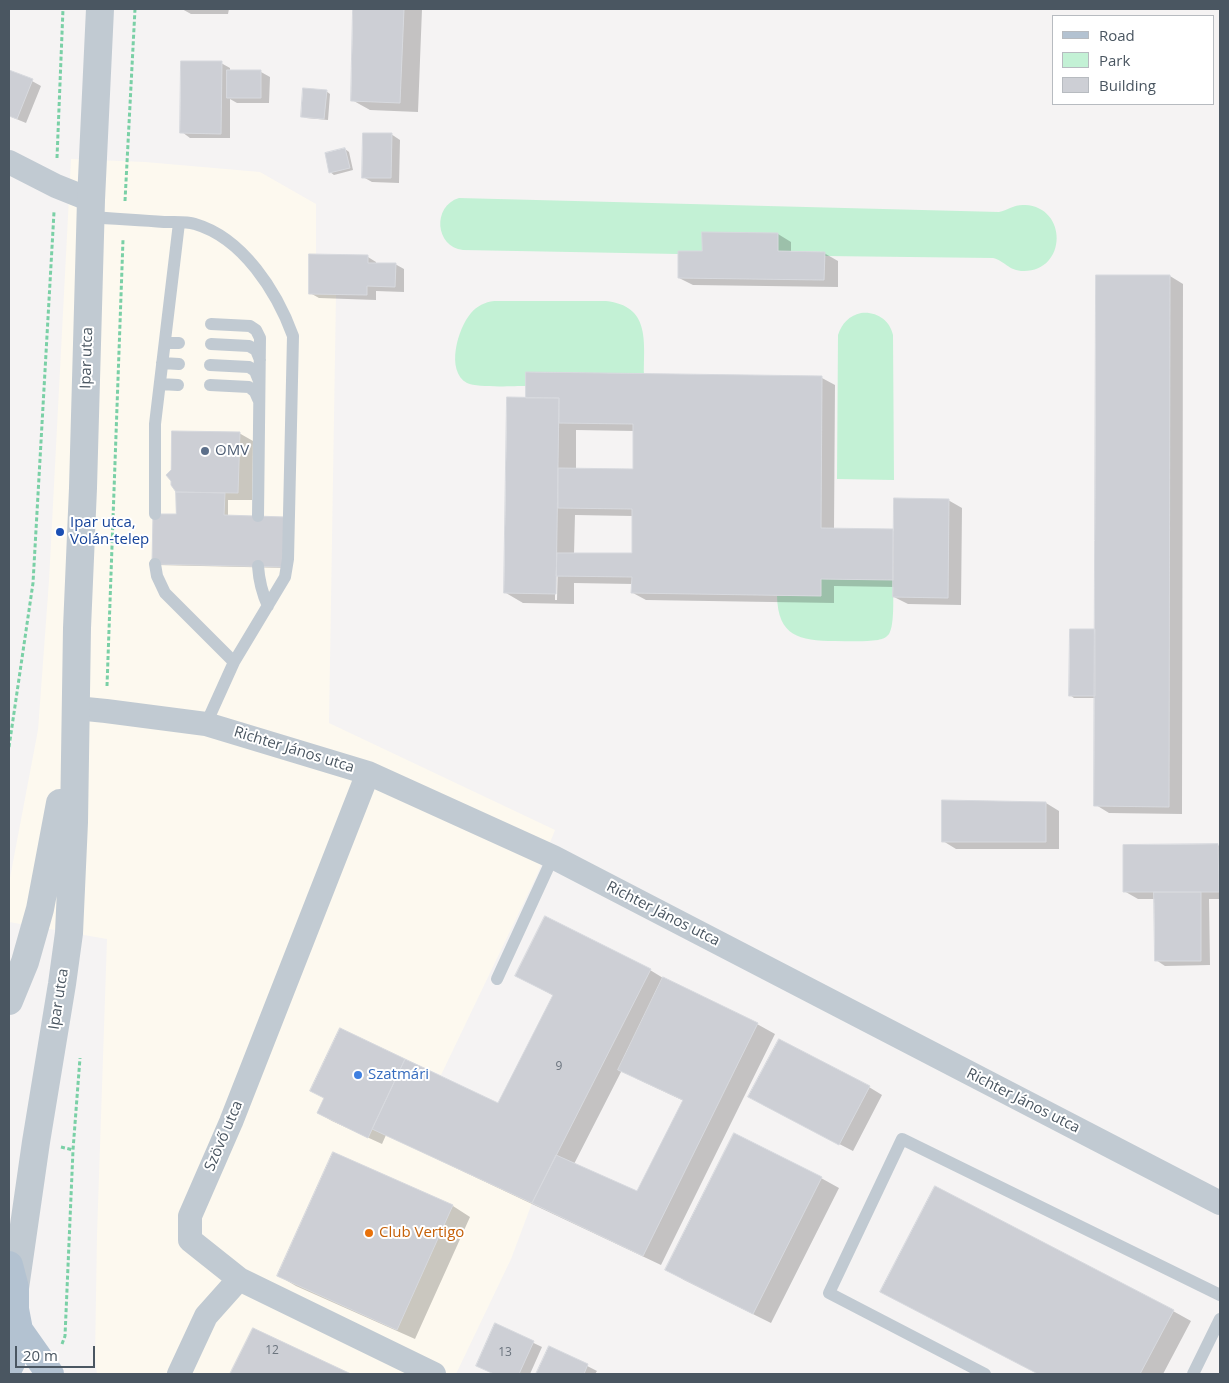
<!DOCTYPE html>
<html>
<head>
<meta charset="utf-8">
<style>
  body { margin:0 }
  #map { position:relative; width:1229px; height:1383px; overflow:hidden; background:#f5f3f3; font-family:"Open Sans",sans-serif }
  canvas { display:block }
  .frame { position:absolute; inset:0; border:10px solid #4a5661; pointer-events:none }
  .legend { position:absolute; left:1052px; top:15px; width:162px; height:90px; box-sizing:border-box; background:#fff; border:1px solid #b7bbc0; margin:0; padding:6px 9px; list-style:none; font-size:15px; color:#4a5661 }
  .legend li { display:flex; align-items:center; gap:10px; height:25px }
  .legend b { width:25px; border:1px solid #b7bbc0 }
  .scale { position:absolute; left:15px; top:1346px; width:80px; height:22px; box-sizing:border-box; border:2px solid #4a5661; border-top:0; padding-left:6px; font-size:15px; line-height:18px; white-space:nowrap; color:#4a5661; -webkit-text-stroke:4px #fff; paint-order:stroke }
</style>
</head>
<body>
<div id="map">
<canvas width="1229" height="1383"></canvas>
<div class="frame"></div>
<ul class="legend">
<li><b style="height:6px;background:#b3c2d1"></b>Road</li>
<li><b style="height:14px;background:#c3f1d5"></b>Park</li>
<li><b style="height:14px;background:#cdcfd5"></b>Building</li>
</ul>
<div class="scale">20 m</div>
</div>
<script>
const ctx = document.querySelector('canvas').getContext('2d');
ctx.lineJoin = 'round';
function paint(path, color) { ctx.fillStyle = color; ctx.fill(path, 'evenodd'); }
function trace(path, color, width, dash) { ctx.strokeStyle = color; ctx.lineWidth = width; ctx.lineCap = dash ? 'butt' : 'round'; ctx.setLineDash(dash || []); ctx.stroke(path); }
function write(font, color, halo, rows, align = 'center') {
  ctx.font = font + ' "Open Sans",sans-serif'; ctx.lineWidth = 4; ctx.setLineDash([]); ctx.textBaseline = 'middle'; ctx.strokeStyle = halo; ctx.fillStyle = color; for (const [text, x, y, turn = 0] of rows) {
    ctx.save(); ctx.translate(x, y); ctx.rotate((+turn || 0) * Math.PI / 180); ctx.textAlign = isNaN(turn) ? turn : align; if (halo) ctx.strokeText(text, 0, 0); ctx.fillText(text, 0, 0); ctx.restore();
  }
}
paint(new Path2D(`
  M71,159L145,162L260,172L316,204V254H309V294H336L329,723L555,830L537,875L441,1075L405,1059L373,1128L532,1203L511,1259L456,1374H97L95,1358L97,1235L107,939L9,922V883L38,730L49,581Z`), '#fdf9ef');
paint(new Path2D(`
  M459,198L999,212C1008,210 1015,204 1025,205C1068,207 1067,271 1024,271C1008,271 1004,260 993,258L825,256L824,252L778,251L702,232V251H679L678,254L463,250C435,247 432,206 459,198Z
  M494,301H606C650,306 644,340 644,374L526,372V386C512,386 478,388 467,383C445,371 458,328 471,313C477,306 485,302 494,301Z
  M861,313C876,311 890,320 893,335L894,480L837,479L838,335C842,323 849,316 861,313Z
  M821,579L893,580C893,592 895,625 889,634C886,638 882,639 878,640C864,642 849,641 835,641C799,641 778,636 777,596H820Z`), '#c3f1d5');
paint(new Path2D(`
  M182,9H229L228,14H191Z
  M354,9H422L418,112L370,110L352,100Z
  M221,63L230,68V71L261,72L270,77L269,103H237L230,99V138H190L182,132Z
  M9,71L32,81L41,86L26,123L9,116Z
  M326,91L330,94L328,120L306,118L302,116Z
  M391,134L400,140L399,183L372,182L363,177Z
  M345,149L349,152L353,170L334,175L330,172Z
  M778,234L791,242V253H824L838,261V287L693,285L679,278L703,252Z
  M368,257L376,262V264H395L404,269V292L376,291V300L319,298L310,293Z
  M1170,276L1183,284L1182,814L1109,813L1096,805V698H1074L1070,695L1096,630Z
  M527,373L822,378L835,385L834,529L895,531L948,500L962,508L961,605L908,604L894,597V587L834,586V603L646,600L633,593V584L574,583V604L523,603L506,593L527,399ZM576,430L634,431V470H576ZM575,515L633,516V555L574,554ZM555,561H558L557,600H555Z
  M239,433L253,441L252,500H228V517L287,568L157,565L177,515V492Z
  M1046,803L1059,811V849H956L943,841Z
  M1218,845L1220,847V899H1209L1210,965L1165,966L1156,960L1155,899H1138L1124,891V846Z
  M650,970L668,981L757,1024L775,1034L661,1265L386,1135L382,1144L332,1121L318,1113L499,1105L554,996L516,975ZM622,1070L637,1079L684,1101L638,1193L574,1164Z
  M869,1087L882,1095L853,1151L763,1105Z
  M334,1153L453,1206L470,1217L415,1339L296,1286L279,1276Z
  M821,1178L839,1188L771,1323L684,1280L666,1269Z
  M881,1292L1173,1311L1191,1321L1163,1374H1039Z
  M496,1325L542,1347L530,1374H495L486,1370Z
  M253,1329L348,1374H232Z
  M550,1347L597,1371L595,1374H537Z`), '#0003');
const building = new Path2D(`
  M353,9H404L400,103L351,101Z
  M181,61H222L221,134L180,133Z
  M9,70L33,79L17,119L9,116Z
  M227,70H261V98H227Z
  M303,88L327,90L324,119L301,117Z
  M363,133H392L391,178H362Z
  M345,148L350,168L329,173L325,153Z
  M702,232L778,233V251L825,252L824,280L678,278V251H702Z
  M309,254L368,255V263H396L395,287L367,286V295L309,294Z
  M1096,275H1170L1169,807L1094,806Z
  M526,372L822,376L821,528L893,529V580L821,579V596L631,593L632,577L556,576L557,553H632V509L558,508V468L633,469V424L559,423V398H526Z
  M507,397L559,398L556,594L504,593Z
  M172,431L240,432L238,493L176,492L171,485V481L166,475L171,470Z
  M176,492L225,493L224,515L285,517L284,567L152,564L153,514H176Z
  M894,498L949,499L948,598L893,597Z
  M1070,629H1095V696H1069Z
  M942,800L1046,802V842H942Z
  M1218,844L1219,892H1123V845Z
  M1154,892H1201V961H1155Z
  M545,916L651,969L532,1203L372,1129L405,1059L498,1103L553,995L515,976Z
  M663,977L758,1023L643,1256L532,1203L556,1155L637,1191L683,1100L618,1070Z
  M340,1028L405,1059L368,1138L317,1113L324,1098L310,1091Z
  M779,1039L870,1086L839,1145L748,1097Z
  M734,1133L822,1177L753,1314L665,1270Z
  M333,1152L453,1205L397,1330L277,1276Z
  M935,1186L1174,1310L1140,1374H1038L880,1292Z
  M495,1323L534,1341L519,1374H494L476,1366Z
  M253,1328L351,1374H230Z
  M549,1346L588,1364L584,1374H536Z`);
paint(building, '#cdcfd5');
trace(building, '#d7d9de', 1);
trace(new Path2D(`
  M57,158L63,9
  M125,201L135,9
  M107,686L123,240
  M9,747L33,583L54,212
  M61,1147L73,1150
  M62,1344L65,1336L73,1150L80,1058`), '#7ad0a6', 3, [4, 2.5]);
trace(new Path2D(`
  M91,217C115,219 140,220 164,222C174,222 186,221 195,224C243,238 277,292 293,336L288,559L285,577L234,662L206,724
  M211,324L250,326L256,330L260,338L258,516
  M165,343H179
  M211,344L249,346L256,350L260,360
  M162,363L179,364
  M210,365L249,367L255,371L259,381
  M160,384L178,385
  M210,385L249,387L255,392L259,401
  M155,514V424L179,223
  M155,564L157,576L165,593L234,662
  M258,566C259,581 262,593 268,606
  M497,979L553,857
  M985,1374L829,1293L902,1139L1220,1295
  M1193,1374L1220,1319`), '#c1cad2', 12);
trace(new Path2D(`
  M9,162L56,186L91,200
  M76,708L106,711L206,724L368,773L553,857L1220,1203
  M368,773L231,1122L190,1216V1240L239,1279L434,1374
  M179,1374L206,1316L239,1279`), '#c1cad2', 24);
trace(new Path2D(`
  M9,1001L25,962L40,909L60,803
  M15,1288L36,1142L62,984L69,933L74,822L77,628L83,488L91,200L100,9`), '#c1cad2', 28);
trace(new Path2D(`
  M9,1265L15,1288V1309L19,1330L11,1363L9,1367
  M19,1330L50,1374`), '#b3c2d1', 28);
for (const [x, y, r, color] of [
  [205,451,5,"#5c6f8a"],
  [60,532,5,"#1a4fb4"],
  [358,1075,5,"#3f7fe0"],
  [369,1233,5,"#e8710a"]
]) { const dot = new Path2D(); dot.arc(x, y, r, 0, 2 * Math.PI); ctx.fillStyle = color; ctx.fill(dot); trace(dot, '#fff', 2); }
write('12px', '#6b747e', null, [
  ["9",559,1067],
  ["12",272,1351],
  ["13",505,1353]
]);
write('15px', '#4a5661', '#fff', [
  ["Ipar utca",87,358,-88],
  ["Richter János utca",294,750,17],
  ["Richter János utca",663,914,27],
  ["Ipar utca",59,999,-81],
  ["Richter János utca",1023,1101,27],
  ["Szövő utca",224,1136,-67]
]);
write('15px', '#4e5e75', '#fff', [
  ["OMV",215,451]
], 'left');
write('15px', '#164399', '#fff', [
  ["Ipar utca,",70,523],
  ["Volán-telep",70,540]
], 'left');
write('15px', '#366cbe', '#fff', [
  ["Szatmári",368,1075]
], 'left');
write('15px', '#c56008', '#fff', [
  ["Club Vertigo",379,1233]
], 'left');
</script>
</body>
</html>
